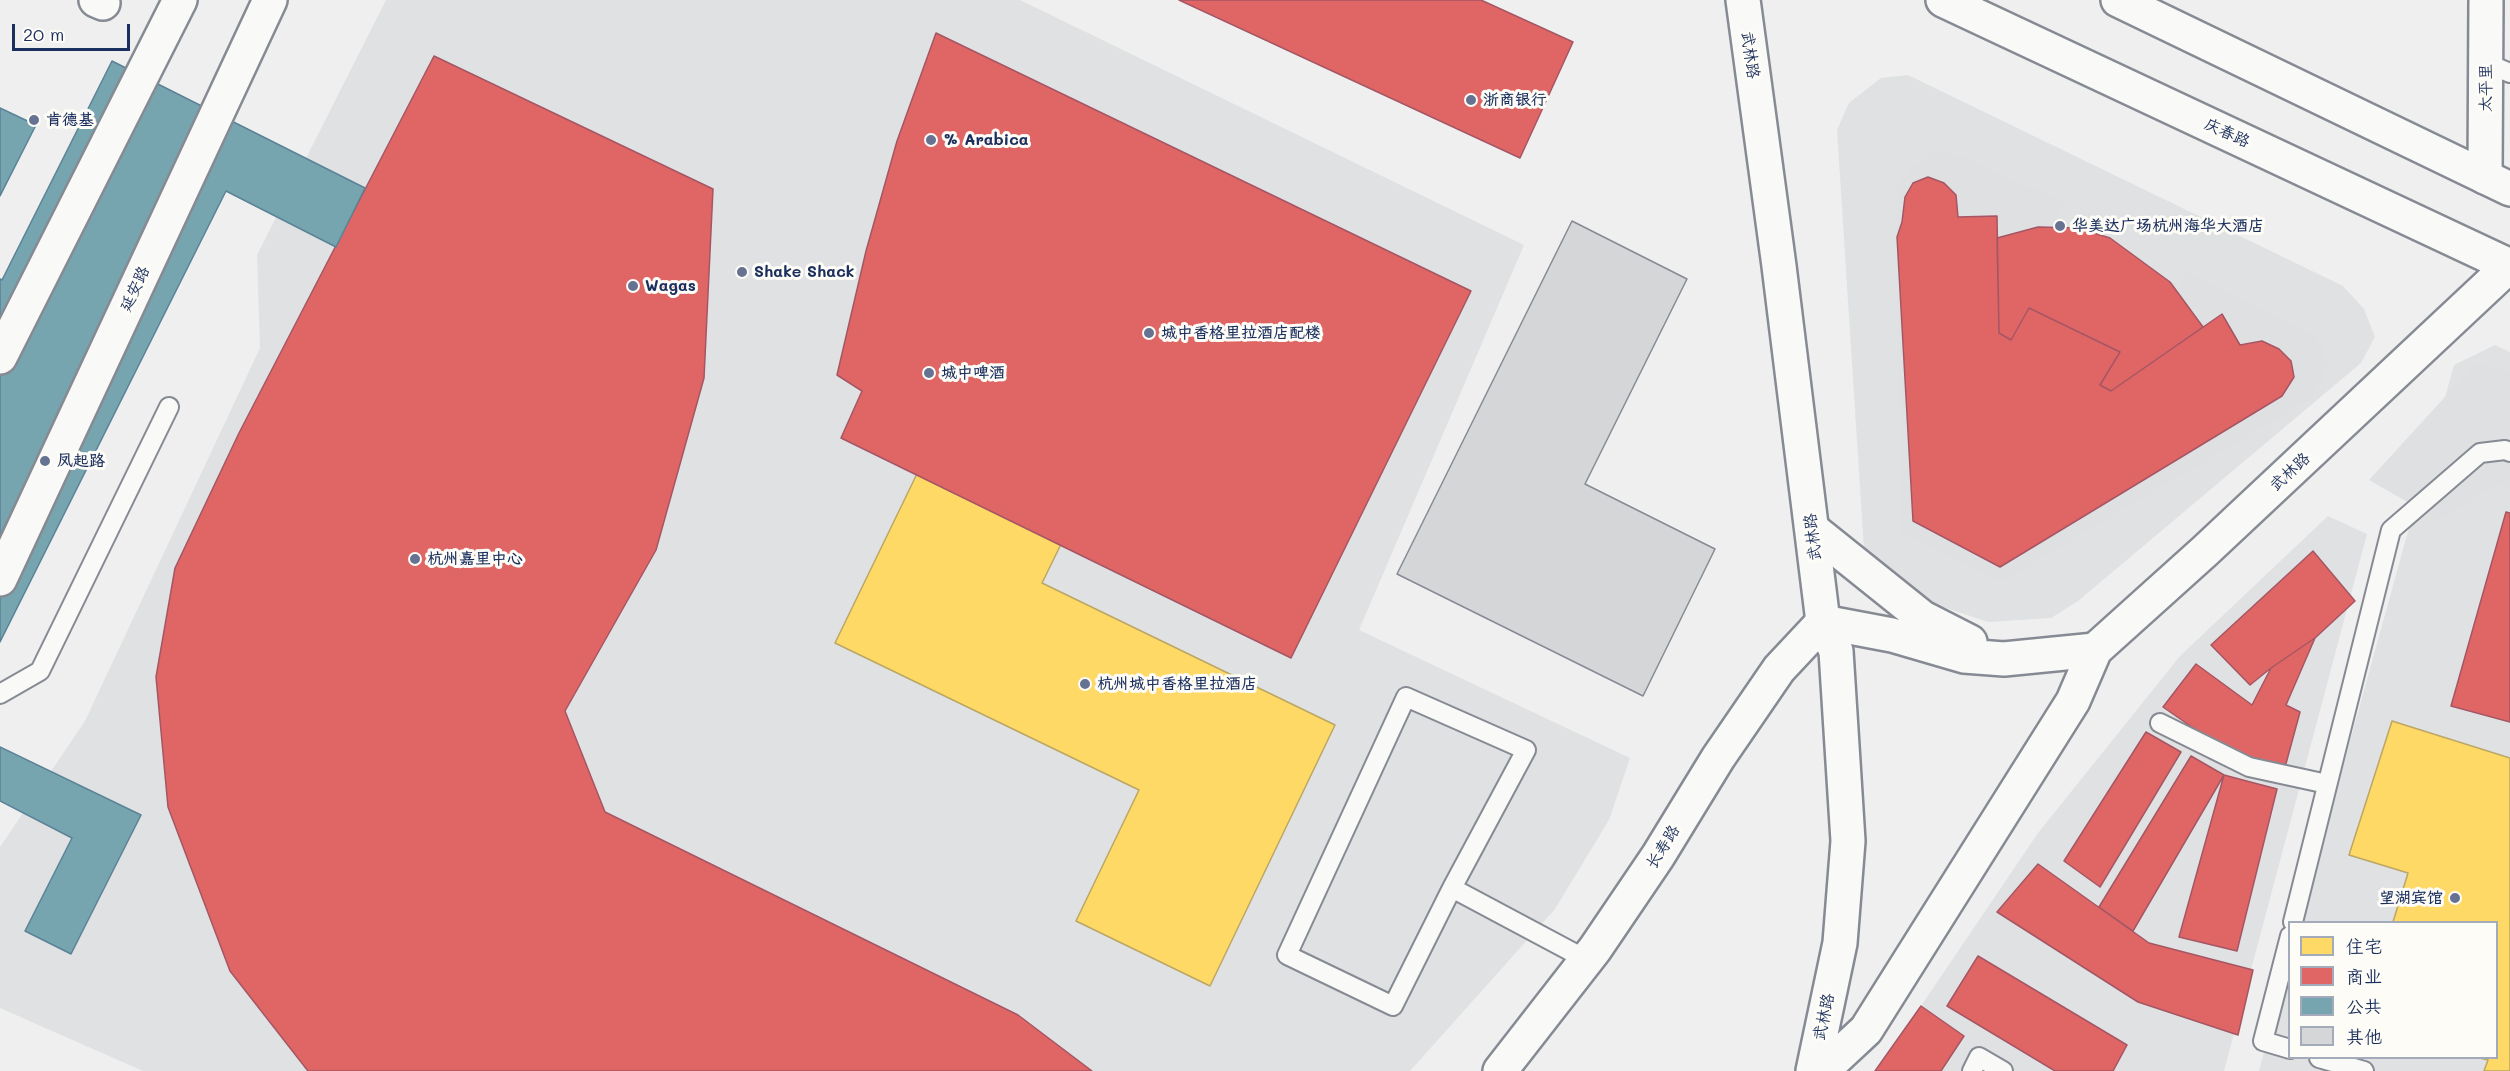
<!DOCTYPE html>
<html>
<head>
<meta charset="utf-8">
<style>
  body { margin:0 }
  #map { position:relative; width:2510px; height:1071px; overflow:hidden; background:#efefef; font-family:Mali,"LXGW WenKai TC",sans-serif }
  canvas { display:block }
  .legend { position:absolute; left:2288px; top:921px; width:210px; height:138px; box-sizing:border-box; background:#fdfcf7; border:2px solid #a3aaba; margin:0; padding:8px 10px; list-style:none; font-size:18px; color:#1b2f5e }
  .legend li { display:flex; align-items:center; gap:12px; height:30px }
  .legend b { width:30px; border:2px solid #a3aaba }
  .scale { position:absolute; left:12px; top:24px; width:118px; height:27px; box-sizing:border-box; border:3px solid #1b2f5e; border-top:0; padding-left:8px; font-size:18px; line-height:21px; white-space:nowrap; color:#1b2f5e; -webkit-text-stroke:4px #fdfcf7; paint-order:stroke }
</style>
</head>
<body>
<div id="map">
<canvas width="2510" height="1071"></canvas>
<ul class="legend">
<li><b style="height:16px;background:#ffd966"></b>住宅</li>
<li><b style="height:16px;background:#e06666"></b>商业</li>
<li><b style="height:16px;background:#76a5af"></b>公共</li>
<li><b style="height:16px;background:#d5d6d8"></b>其他</li>
</ul>
<div class="scale">20 m</div>
</div>
<script>
const ctx = document.querySelector('canvas').getContext('2d');
ctx.lineJoin = 'round';
function paint(path, color) { ctx.fillStyle = color; ctx.fill(path, 'evenodd'); }
function trace(path, color, width, dash) { ctx.strokeStyle = color; ctx.lineWidth = width; ctx.lineCap = dash ? 'butt' : 'round'; ctx.setLineDash(dash || []); ctx.stroke(path); }
function write(font, color, halo, rows, align = 'center') {
  ctx.font = font + ' Mali,"LXGW WenKai TC",sans-serif'; ctx.lineWidth = 6; ctx.setLineDash([]); ctx.textBaseline = 'middle'; ctx.strokeStyle = halo; ctx.fillStyle = color; for (const [text, x, y, turn = 0] of rows) {
    ctx.save(); ctx.translate(x, y); ctx.rotate((+turn || 0) * Math.PI / 180); ctx.textAlign = isNaN(turn) ? turn : align; if (halo) ctx.strokeText(text, 0, 0); ctx.fillText(text, 0, 0); ctx.restore();
  }
}
paint(new Path2D(`
  M386,0H1020L1524,245L1359,630L1630,758L1609,820L1555,909L1410,1071H143L0,1008V847L85,721L260,348L257,255Z
  M1908,75L2343,286L2364,309L2375,337L2361,363L2078,601L2051,618L1988,622L1866,581L1837,130L1849,103L1881,78Z
  M2495,345L2510,352V1071H2259L2289,962L2290,1058H2496V922H2300L2454,365Z
  M2328,516L2367,534L2224,1071H1877L2038,833L2180,656Z`), '#dfe1e2');
paint(new Path2D(`
  M1935,152L1962,156L2064,203L2043,249L2162,307L2189,272L2316,338C2334,367 2327,374 2308,400L2002,581L1900,531L1897,188L1912,168Z
  M2475,364L2510,371V488L2498,484L2439,520L2369,480Z`), '#dee0e2');
const homes = new Path2D(`
  M945,416L1090,485L1042,583L1335,725L1210,986L1076,921L1139,790L835,643Z
  M2392,721L2510,758V1071H2484L2488,1060L2480,1058H2496V922H2393L2408,873L2349,855Z`);
paint(homes, '#ffd966');
trace(homes, '#bba664', 1.5);
const shops = new Path2D(`
  M1179,0H1481L1573,42L1520,158Z
  M936,33L1471,291L1291,658L841,438L862,391L837,375L866,251L897,141Z
  M434,56L713,189L704,378L656,550L565,711L605,812L1018,1015L1092,1071H308L230,971L168,807L156,677L175,568L239,433Z
  M1928,177L1944,183L1956,195L1958,217L1997,216L1999,333L2011,340L2029,308L2120,352L2100,385L2111,391L2222,314L2240,345L2262,341L2279,349L2291,361L2294,377L2282,396L2000,567L1913,521L1897,237L1902,222L1905,197L1913,183Z
  M2038,227L2078,228L2110,238L2170,282L2203,327L2111,391L2100,385L2120,352L2029,308L2011,340L1999,333L1997,238Z
  M2506,512L2510,513V722L2451,706Z
  M2313,551L2355,601L2315,638L2271,668L2250,685L2211,645Z
  M2315,638L2286,705L2300,712L2284,771L2209,739L2163,707L2196,664L2252,705L2271,668Z
  M2146,732L2181,752L2100,887L2064,861Z
  M2191,756L2224,775L2133,931L2099,907Z
  M2224,775L2277,789L2237,951L2179,937Z
  M2038,864L2149,943L2253,970L2238,1035L2138,1002L1997,912Z
  M1978,956L2127,1045L2113,1071H2055L1947,1006Z
  M1921,1006L1964,1036L1941,1071H1875Z`);
paint(shops, '#e06666');
trace(shops, '#a55664', 1.5);
const public = new Path2D(`
  M112,61L365,188L336,247L226,191L0,642V279L2,280Z
  M0,108L36,125L0,196Z
  M0,747L141,815L71,954L25,931L72,838L0,801Z`);
paint(public, '#76a5af');
trace(public, '#5b8297', 1.5);
const building = new Path2D(`
  M1572,221L1687,279L1585,484L1715,549L1643,696L1397,574Z`);
paint(building, '#d5d6d8');
trace(building, '#868a93', 1.5);
const service = new Path2D(`
  M2486,63L2510,73
  M0,694L40,671L169,407
  M2160,723L2249,767L2327,784
  M1452,888L1526,750L1406,697L1287,955L1393,1006L1452,888L1587,960
  M2293,922L2391,530L2480,453L2505,450L2510,452
  M2290,936L2263,1041L2290,1049
  M2319,1058L2364,1071
  M1972,1071L1979,1057L2003,1071`);
const minor = new Path2D(`
  M96,0L103,3
  M2485,177L2486,0
  M1812,529L1923,618L1970,642
  M1500,1071L1595,949L1658,856L1718,758L1779,669L1823,622L1892,635L1964,656L2004,659L2095,650`);
const tertiary = new Path2D(`
  M1743,0L1779,266L1823,622L1836,651L1848,841L1840,943L1813,1071
  M1822,1071L1866,1030L2073,701L2095,650L2205,551L2509,266`);
const secondary = new Path2D(`
  M0,357L180,0
  M0,579L270,0`);
const primary = new Path2D(`
  M1943,0L2510,266
  M2118,0L2510,189`);
trace(service, '#868a93', 22);
trace(minor, '#868a93', 38);
trace(tertiary, '#868a93', 38);
trace(secondary, '#868a93', 38);
trace(primary, '#868a93', 38);
trace(service, '#f9f9f8', 18);
trace(minor, '#f9f9f8', 33);
trace(tertiary, '#f9f9f8', 33);
trace(secondary, '#f9f9f8', 33);
trace(primary, '#f9f9f8', 33);
for (const [x, y, r, color] of [
  [1471,100,6,"#657291"],
  [34,120,6,"#657291"],
  [931,140,6,"#657291"],
  [2060,226,6,"#657291"],
  [742,272,6,"#657291"],
  [633,286,6,"#657291"],
  [1149,333,6,"#657291"],
  [929,373,6,"#657291"],
  [45,461,6,"#657291"],
  [415,559,6,"#657291"],
  [1085,684,6,"#657291"],
  [2455,898,6,"#657291"]
]) { const dot = new Path2D(); dot.arc(x, y, r, 0, 2 * Math.PI); ctx.fillStyle = color; ctx.fill(dot); trace(dot, '#fdfcf7', 2); }
write('16px', '#1b2f5e', '#fdfcf7', [
  ["武林路",1750,55,82],
  ["太平里",2486,88,-90],
  ["庆春路",2227,133,25],
  ["延安路",135,289,-65],
  ["武林路",2290,472,-43],
  ["武林路",1813,537,-97],
  ["长寿路",1663,847,-58],
  ["武林路",1824,1017,-78]
]);
write('bold 16px', '#1b2f5e', '#fdfcf7', [
  ["浙商银行",1483,100],
  ["肯德基",46,120],
  ["% Arabica",943,140],
  ["华美达广场杭州海华大酒店",2072,226],
  ["Shake Shack",754,272],
  ["Wagas",645,286],
  ["城中香格里拉酒店配楼",1161,333],
  ["城中啤酒",941,373],
  ["凤起路",57,461],
  ["杭州嘉里中心",427,559],
  ["杭州城中香格里拉酒店",1097,684],
  ["望湖宾馆",2443,898,"right"]
], 'left');
</script>
</body>
</html>
